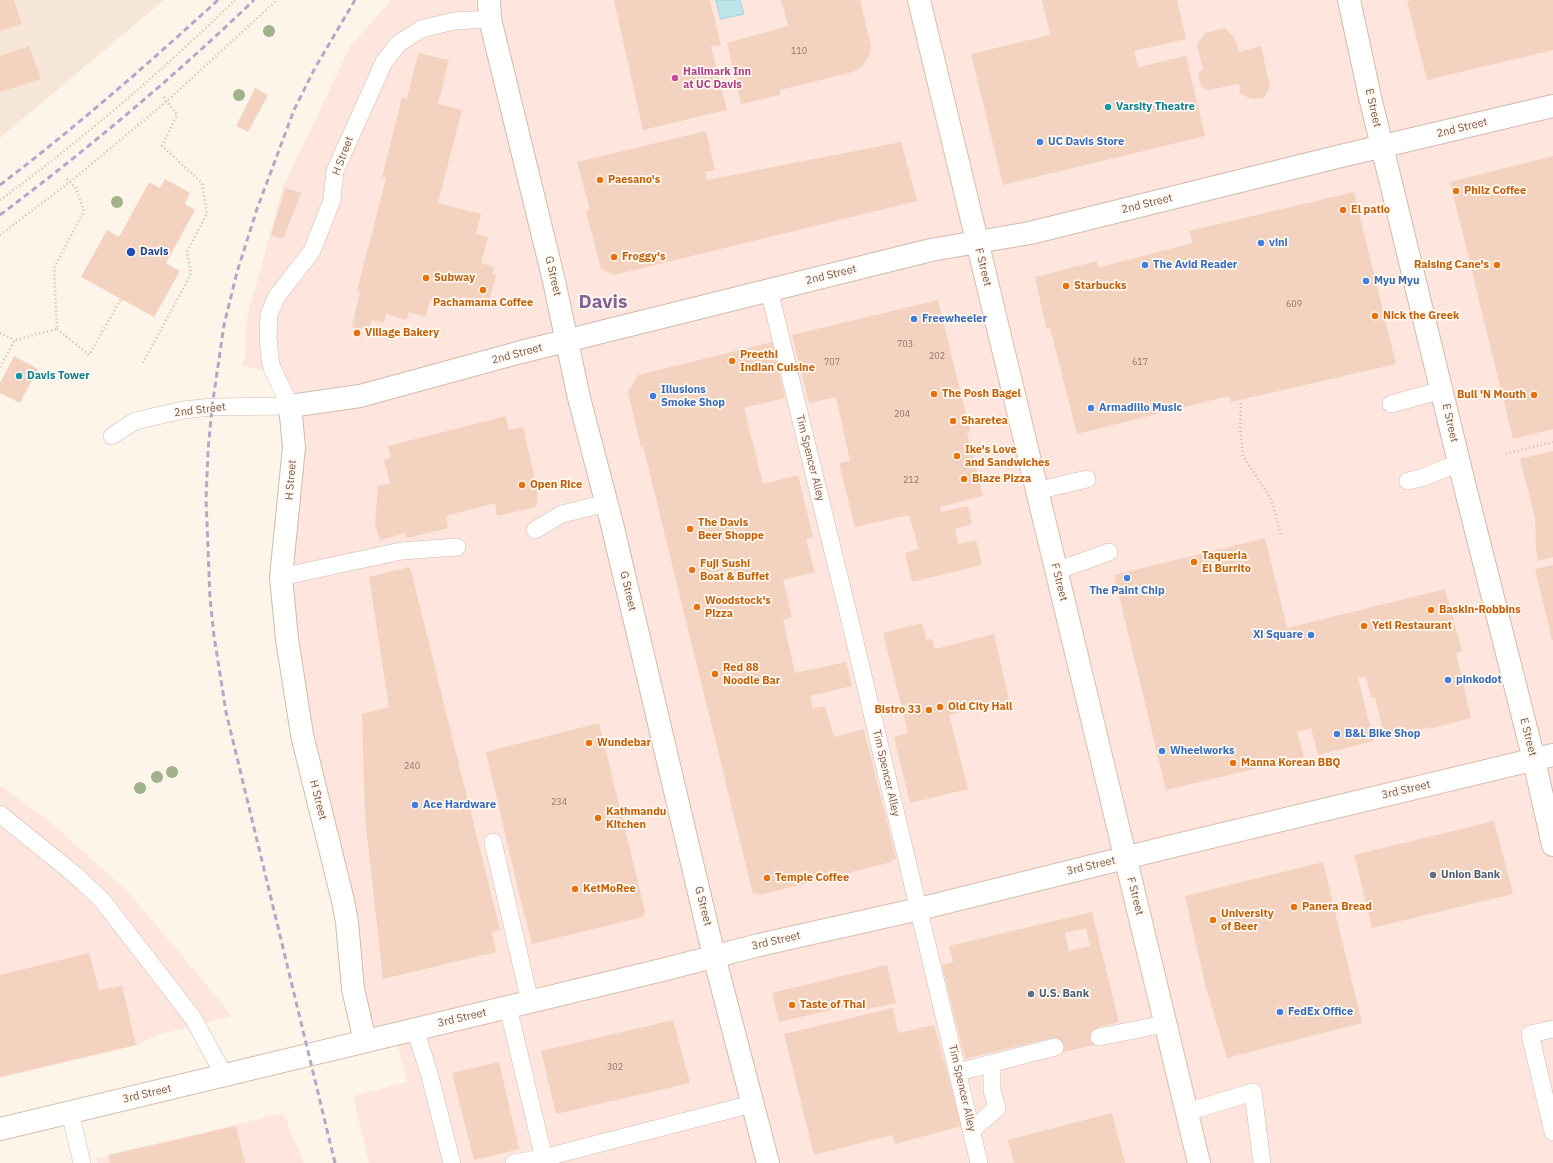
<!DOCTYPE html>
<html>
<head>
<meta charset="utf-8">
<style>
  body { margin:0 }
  canvas { display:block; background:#fdf5e9 }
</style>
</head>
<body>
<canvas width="1553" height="1163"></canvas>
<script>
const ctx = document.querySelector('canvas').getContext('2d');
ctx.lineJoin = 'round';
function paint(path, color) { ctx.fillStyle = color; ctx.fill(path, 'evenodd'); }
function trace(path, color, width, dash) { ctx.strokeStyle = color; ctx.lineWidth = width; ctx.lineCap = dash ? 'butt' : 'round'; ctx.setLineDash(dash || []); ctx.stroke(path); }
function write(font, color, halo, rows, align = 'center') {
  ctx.font = font + ' "IBM Plex Sans",sans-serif'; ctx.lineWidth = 3.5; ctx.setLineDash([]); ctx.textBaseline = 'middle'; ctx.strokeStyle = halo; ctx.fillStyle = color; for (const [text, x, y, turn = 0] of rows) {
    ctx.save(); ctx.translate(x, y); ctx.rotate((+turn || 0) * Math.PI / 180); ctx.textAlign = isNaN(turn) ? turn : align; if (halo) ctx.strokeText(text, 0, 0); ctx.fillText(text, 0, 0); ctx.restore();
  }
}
paint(new Path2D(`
  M0,0H164L0,138Z`), '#f6e6d7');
paint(new Path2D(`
  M391,0H1553V1163H369L353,1096L407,1082L395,1034L365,1041L281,577L294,447L274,374L242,365L245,356L247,318L283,187L350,47Z
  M0,786L49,821L130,894L232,1016L157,1035L137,1045L0,1078Z
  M283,1113L304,1163H97L96,1159Z`), '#fee5dd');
const water = new Path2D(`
  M716,0H740L744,14L721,19Z`);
paint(water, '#bce4e9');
trace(water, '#a2d5db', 1);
paint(new Path2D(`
  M0,0H14L22,24L0,31Z
  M614,0H710L721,45L711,46L727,110L643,130Z
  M781,0H860L871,46L869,56L862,67L853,72L780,90V95L741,104L727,43L788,26Z
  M1042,0H1177L1186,39L1134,51L1138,67L1186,56L1205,136L1003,185L971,54L1050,35Z
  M1411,0H1553V50L1427,80L1407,1Z
  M1224,28L1234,37L1239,52L1261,46L1270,87L1264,98L1252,99L1240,94L1239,84L1208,90L1201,86L1198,74L1203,69L1197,44L1205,33Z
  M29,46L41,79L0,92V56Z
  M418,53L449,60L438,104L462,110L438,203L481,214L476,234L488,237L481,263L494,267L492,274L496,276L489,303L462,297L460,306L430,299L426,317L409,312L406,320L386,314L384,323L372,320L369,330L352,327L360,292L357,291L386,178L382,177L402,97L407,99Z
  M255,88L268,95L248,132L236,126Z
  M706,131L715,170L705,172L707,180L901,142L917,201L614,275L601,269L586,212L590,210L577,162Z
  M1553,156V429L1513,439L1450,182Z
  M165,179L190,193L185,204L195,210L166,263L180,271L154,317L81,277L107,230L119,237L149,182L160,188Z
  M285,188L301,193L283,239L271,236Z
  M1354,192L1396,364L1231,402L1229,396L1077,434L1050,328H1046L1035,277L1097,261L1098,267L1104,266L1193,243L1189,231Z
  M938,300L970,431L967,432L983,496L940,507L941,512L968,506L972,524L955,529L958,544L976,540L982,565L912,582L905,553L919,549L909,515L855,527L839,463L850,461L836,397L809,403L792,335Z
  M772,342L785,398L744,408L763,484L798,475L813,537L806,539L815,572L783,580L792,617L783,620L795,673L846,662L852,686L810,696L813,708L825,706L834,737L864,729L896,859L891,860L892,862L759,895L758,893L753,894L643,446L641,447L628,392L638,375Z
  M14,356L38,369L20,403L0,393V383Z
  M506,416L509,430L523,427L538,493L536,507L497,516L495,503L446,516L448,528L407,538L405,533L380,540L375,524L378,486L390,483L384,460L391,458L388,446Z
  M1553,451V557L1538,561L1536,550L1535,518L1520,459Z
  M1265,538L1287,628L1445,589L1462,651L1456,653L1471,718L1429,729V727L1392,736L1391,733L1384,735L1375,697L1371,698L1366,677L1358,678L1374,741L1318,755L1311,728L1297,732L1304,757L1166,790L1114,575Z
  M1553,565V640H1552L1535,569Z
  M410,567L500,930L492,932L496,952L383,979L365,817L362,714L389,707L369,577Z
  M922,623L926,640L932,639L935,649L994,634L1009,700L949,715L968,789L910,803L894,737L908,733L883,633Z
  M599,723L645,911L643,917L532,944L516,881L486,752Z
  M1494,821L1513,894L1372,928L1354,855Z
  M1323,862L1362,1023L1227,1058L1206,988L1185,896Z
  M1092,912L1119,1022L1098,1027L1101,1043L1056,1054L1052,1038L965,1059L942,965L953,962L949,946ZM1086,928L1090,946L1069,951L1065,933Z
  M89,953L99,990L122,986L136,1045L0,1077V975Z
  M887,965L896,1003L858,1011L857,1004L779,1022L772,993Z
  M893,1008L898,1033L934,1025L962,1126L895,1144L892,1135L814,1155L784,1034Z
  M673,1020L690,1083L556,1114L541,1051Z
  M499,1062L519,1149L474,1160L452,1073Z
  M1112,1113L1125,1163H1014L1008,1140Z
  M236,1126L245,1163H110L108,1155Z`), '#f4d2c0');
const lane = new Path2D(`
  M769,290L851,625L979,1163
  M1391,404L1442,390
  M112,436L135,421L183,410L212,407L290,406L272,368L270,359L268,338L269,314L277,296L312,251L332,200L335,171L384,62L398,44L421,29L454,21L490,19
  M1408,481L1421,478L1459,463
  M1036,491L1087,479
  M535,530L562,514L607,503
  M1056,571L1109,552
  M281,577L401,551L457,547
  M0,814L74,874L102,900L193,1018L224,1075
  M493,842L530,1002
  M508,1007L545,1163
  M415,1029L429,1073L452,1163
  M1553,1029L1530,1034L1553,1132
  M1099,1037L1165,1024
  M958,1072L1055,1047
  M70,1112L82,1163
  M1187,1112L1253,1092L1262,1163
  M972,1130L997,1108L992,1090V1064
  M514,1163L543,1158L752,1104`);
const street = new Path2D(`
  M489,0L490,19L554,281L579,398L612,524L714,956L768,1163
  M1349,0L1370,97L1464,483L1534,760L1553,845
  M365,1041L353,989L347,922L343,901L302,735L287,639L281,577L294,447L290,406L360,396L521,352L931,250L1030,233L1341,156L1553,106`);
const secondary = new Path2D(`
  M919,0L1199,1163
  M0,1129L662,970L759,945L919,909L1169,847L1553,755`);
trace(lane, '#d1bbad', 18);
trace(street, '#d1bbad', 24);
trace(secondary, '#d7bead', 24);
trace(new Path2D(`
  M0,200C83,139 161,72 235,0
  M0,235L70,182L167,101L277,0
  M57,329L89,355L121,299
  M0,333L15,340
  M143,363L191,274L187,252L207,213L202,183L162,146L177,115L162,95
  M0,367L15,340L57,329L54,268L84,211L76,188L65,177
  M1241,403L1240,428L1243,456L1271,499L1281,535
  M1506,454L1553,442`), '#dab5a2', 2.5, [1, 3]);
trace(lane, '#fff', 17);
trace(street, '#fff', 22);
trace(secondary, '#fff', 22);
trace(new Path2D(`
  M0,185C76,127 148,64 218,0
  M0,215C89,148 174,77 254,0
  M335,1163L226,712L214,636L210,598L206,499L208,451L212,407L224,325L237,272L257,209L294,110L315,68L355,0`), '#b7a6c9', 3, [6, 4]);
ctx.fillStyle = '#a0b18c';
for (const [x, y] of [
  [269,31],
  [239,95],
  [117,202],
  [172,772],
  [157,777],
  [140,788]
]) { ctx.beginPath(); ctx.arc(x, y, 6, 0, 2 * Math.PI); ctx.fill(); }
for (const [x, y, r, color] of [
  [675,78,4,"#d1479c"],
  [1108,107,4,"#0f9aa8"],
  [1040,142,4,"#3f7fe0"],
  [600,180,4,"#e8710a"],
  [1456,191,4,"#e8710a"],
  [1343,210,4,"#e8710a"],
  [1261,243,4,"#3f7fe0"],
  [131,252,5,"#1a4fb4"],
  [614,257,4,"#e8710a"],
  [1145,265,4,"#3f7fe0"],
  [1497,265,4,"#e8710a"],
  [426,278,4,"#e8710a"],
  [1366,281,4,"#3f7fe0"],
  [1066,286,4,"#e8710a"],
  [483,290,4,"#e8710a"],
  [1375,316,4,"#e8710a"],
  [914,319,4,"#3f7fe0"],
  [357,333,4,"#e8710a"],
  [732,361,4,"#e8710a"],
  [19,376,4,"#0f9aa8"],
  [934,394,4,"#e8710a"],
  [1534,395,4,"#e8710a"],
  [653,396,4,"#3f7fe0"],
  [1091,408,4,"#3f7fe0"],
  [953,421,4,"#e8710a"],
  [957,456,4,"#e8710a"],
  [964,479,4,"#e8710a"],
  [522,485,4,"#e8710a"],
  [690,529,4,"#e8710a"],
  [1194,562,4,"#e8710a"],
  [692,570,4,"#e8710a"],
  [1127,578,4,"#3f7fe0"],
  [697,607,4,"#e8710a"],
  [1431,610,4,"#e8710a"],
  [1364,626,4,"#e8710a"],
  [1311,635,4,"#3f7fe0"],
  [715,674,4,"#e8710a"],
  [1448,680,4,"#3f7fe0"],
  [940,707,4,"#e8710a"],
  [929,710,4,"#e8710a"],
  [1337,734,4,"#3f7fe0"],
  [589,743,4,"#e8710a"],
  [1162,751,4,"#3f7fe0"],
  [1233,763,4,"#e8710a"],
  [415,805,4,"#3f7fe0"],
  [598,818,4,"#e8710a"],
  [1433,875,4,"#5c6f8a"],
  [767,878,4,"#e8710a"],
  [575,889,4,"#e8710a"],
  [1294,907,4,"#e8710a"],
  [1213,920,4,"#e8710a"],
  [1031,994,4,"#5c6f8a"],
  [792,1005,4,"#e8710a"],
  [1280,1012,4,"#3f7fe0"]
]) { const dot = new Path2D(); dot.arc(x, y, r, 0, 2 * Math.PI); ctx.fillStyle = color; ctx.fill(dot); trace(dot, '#fff9f1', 1.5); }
write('9px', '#987768', null, [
  ["110",799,51],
  ["609",1294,304],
  ["703",905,344],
  ["202",937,356],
  ["707",832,362],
  ["617",1140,362],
  ["204",902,414],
  ["212",911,480],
  ["240",412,766],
  ["234",559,802],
  ["302",615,1067]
]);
write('bold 11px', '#b23c85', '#fff9f1', [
  ["Hallmark Inn",683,72],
  ["at UC Davis",683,85]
], 'left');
write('bold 11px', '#0d838f', '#fff9f1', [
  ["Varsity Theatre",1116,107],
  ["Davis Tower",27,376]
], 'left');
write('11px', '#7a594b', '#fff9f1', [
  ["E Street",1373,108,77],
  ["2nd Street",1462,128,-14],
  ["H Street",343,156,-69],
  ["2nd Street",1147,204,-14],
  ["F Street",983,267,76],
  ["2nd Street",831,275,-14],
  ["G Street",553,276,77],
  ["2nd Street",517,354,-15],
  ["2nd Street",200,410,-7],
  ["E Street",1450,423,77],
  ["Tim Spencer Alley",810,458,76],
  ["H Street",291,480,-85],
  ["F Street",1059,582,76],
  ["G Street",628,591,77],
  ["E Street",1528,737,76],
  ["Tim Spencer Alley",886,773,77],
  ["3rd Street",1406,790,-13],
  ["H Street",318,800,76],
  ["3rd Street",1091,866,-13],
  ["F Street",1135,896,76],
  ["G Street",703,906,76],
  ["3rd Street",776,941,-13],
  ["3rd Street",462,1018,-13],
  ["Tim Spencer Alley",962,1088,77],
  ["3rd Street",147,1094,-13]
]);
write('bold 11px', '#366cbe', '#fff9f1', [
  ["UC Davis Store",1048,142],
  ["vini",1269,243],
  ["The Avid Reader",1153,265],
  ["Myu Myu",1374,281],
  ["Freewheeler",922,319],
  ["Illusions",661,390],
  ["Smoke Shop",661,403],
  ["Armadillo Music",1099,408],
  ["The Paint Chip",1127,591,"center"],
  ["Xi Square",1303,635,"right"],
  ["pinkodot",1456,680],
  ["B&L Bike Shop",1345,734],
  ["Wheelworks",1170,751],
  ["Ace Hardware",423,805],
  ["FedEx Office",1288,1012]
], 'left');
write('bold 11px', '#c56008', '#fff9f1', [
  ["Paesano's",608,180],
  ["Philz Coffee",1464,191],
  ["El patio",1351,210],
  ["Froggy's",622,257],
  ["Raising Cane's",1489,265,"right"],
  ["Subway",434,278],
  ["Starbucks",1074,286],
  ["Pachamama Coffee",483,303,"center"],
  ["Nick the Greek",1383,316],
  ["Village Bakery",365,333],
  ["Preethi",740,355],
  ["Indian Cuisine",740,368],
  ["The Posh Bagel",942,394],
  ["Bull 'N Mouth",1526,395,"right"],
  ["Sharetea",961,421],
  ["Ike's Love",965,450],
  ["and Sandwiches",965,463],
  ["Blaze Pizza",972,479],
  ["Open Rice",530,485],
  ["The Davis",698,523],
  ["Beer Shoppe",698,536],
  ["Taqueria",1202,556],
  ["El Burrito",1202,569],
  ["Fuji Sushi",700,564],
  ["Boat & Buffet",700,577],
  ["Woodstock's",705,601],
  ["Pizza",705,614],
  ["Baskin-Robbins",1439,610],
  ["Yeti Restaurant",1372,626],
  ["Red 88",723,668],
  ["Noodle Bar",723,681],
  ["Old City Hall",948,707],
  ["Bistro 33",921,710,"right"],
  ["Wundebar",597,743],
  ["Manna Korean BBQ",1241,763],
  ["Kathmandu",606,812],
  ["Kitchen",606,825],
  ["Temple Coffee",775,878],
  ["KetMoRee",583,889],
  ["Panera Bread",1302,907],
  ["University",1221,914],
  ["of Beer",1221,927],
  ["Taste of Thai",800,1005]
], 'left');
write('bold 11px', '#164399', '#fff9f1', [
  ["Davis",140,252]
], 'left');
write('bold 11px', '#4e5e75', '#fff9f1', [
  ["Union Bank",1441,875],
  ["U.S. Bank",1039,994]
], 'left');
write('bold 19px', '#826396', '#fff9f1', [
  ["Davis",603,303]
]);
</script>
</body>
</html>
